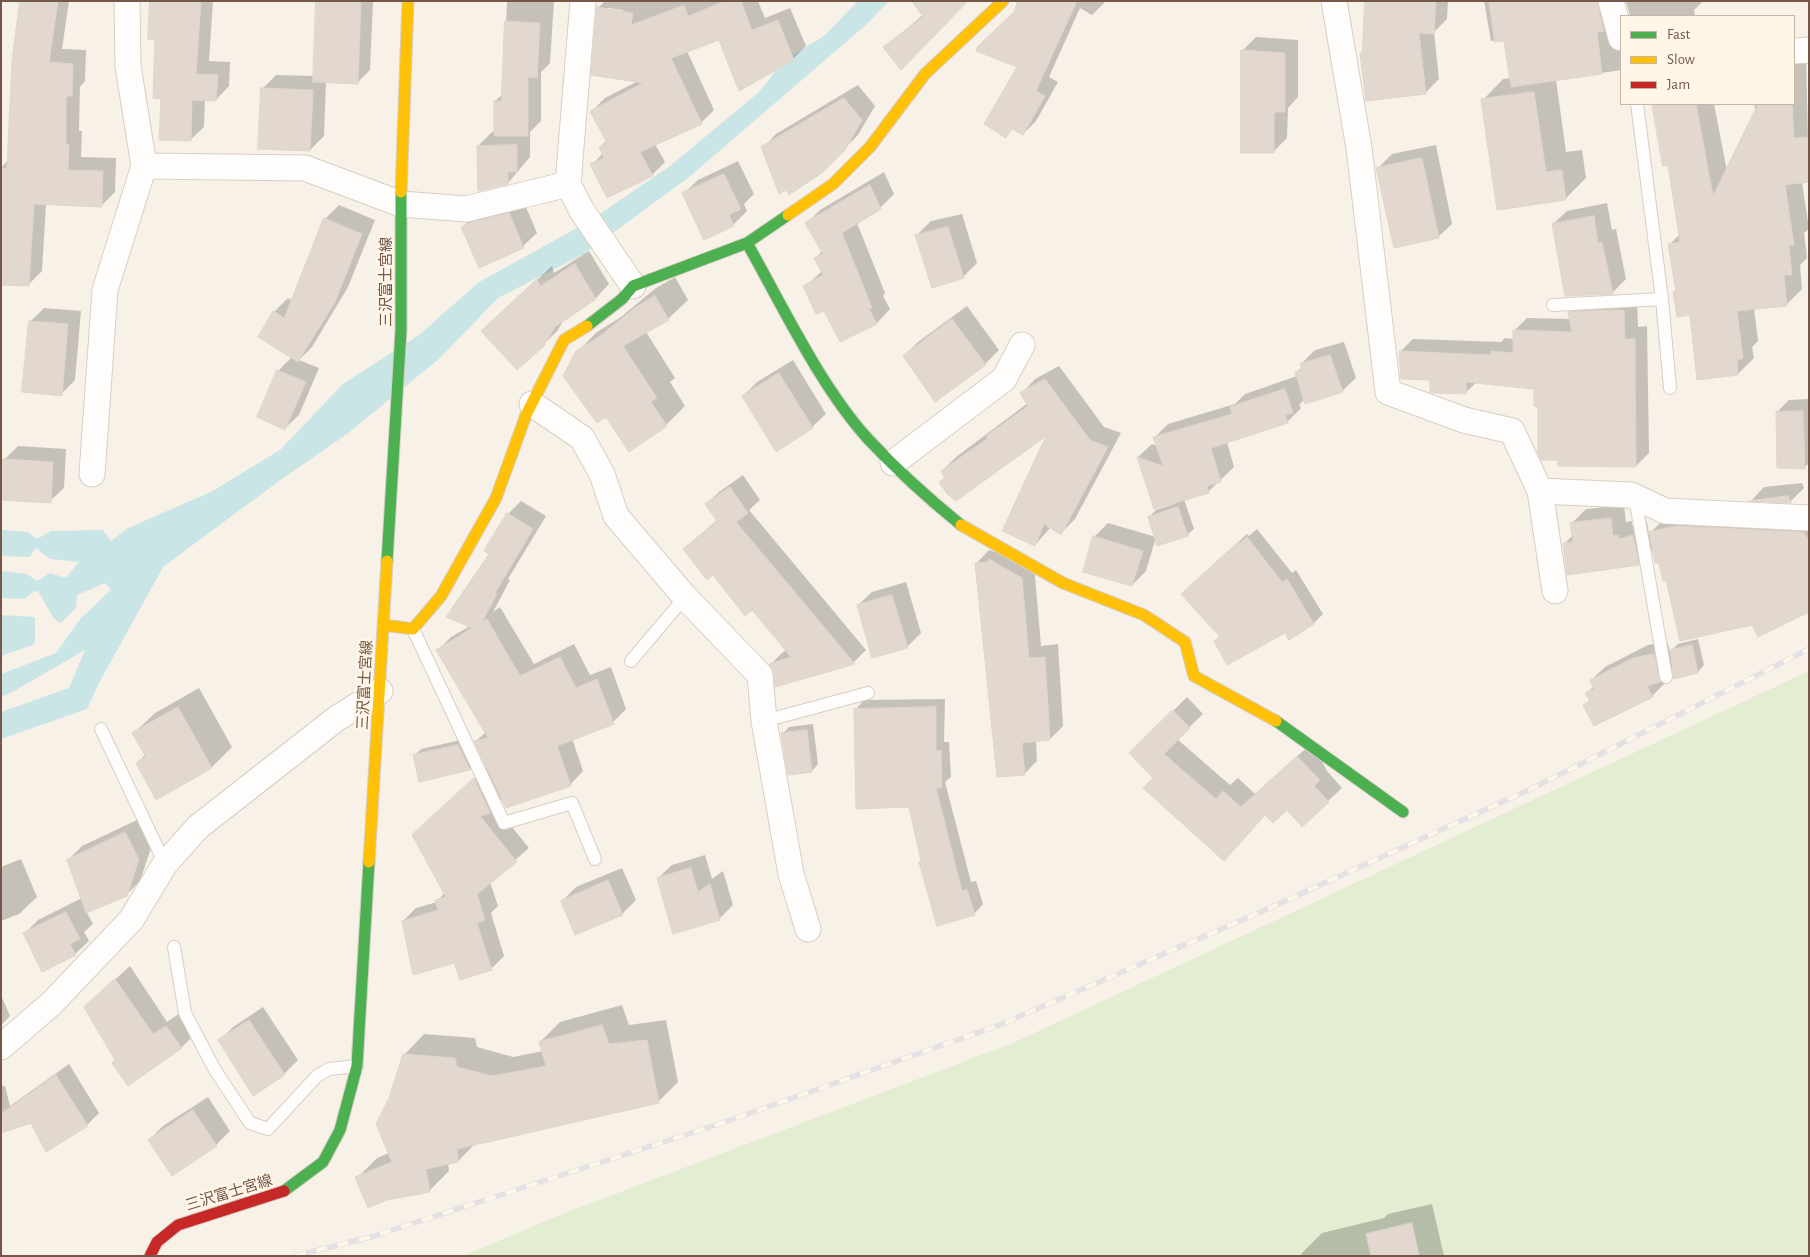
<!DOCTYPE html>
<html>
<head>
<meta charset="utf-8">
<style>
  body { margin:0 }
  #map { position:relative; width:1810px; height:1257px; overflow:hidden; background:#f7f1e7; font-family:"Alegreya Sans",sans-serif }
  canvas { display:block }
  .frame { position:absolute; inset:0; border:2px solid #745748; pointer-events:none }
  .legend { position:absolute; left:1620px; top:15px; width:175px; height:90px; box-sizing:border-box; background:#fff6e8; border:1px solid #c7b6a8; margin:0; padding:6px 9px; list-style:none; font-size:15px; color:#745748 }
  .legend li { display:flex; align-items:center; gap:10px; height:25px }
  .legend b { width:25px; border:1px solid #c7b6a8 }
</style>
</head>
<body>
<div id="map">
<canvas width="1810" height="1257"></canvas>
<div class="frame"></div>
<ul class="legend">
<li><b style="height:6px;background:#4caf50"></b>Fast</li>
<li><b style="height:6px;background:#ffc107"></b>Slow</li>
<li><b style="height:6px;background:#c62828"></b>Jam</li>
</ul>
</div>
<script>
const ctx = document.querySelector('canvas').getContext('2d');
ctx.lineJoin = 'round';
function paint(path, color) { ctx.fillStyle = color; ctx.fill(path, 'evenodd'); }
function trace(path, color, width, dash) { ctx.strokeStyle = color; ctx.lineWidth = width; ctx.lineCap = dash ? 'butt' : 'round'; ctx.setLineDash(dash || []); ctx.stroke(path); }
function write(font, color, halo, rows, align = 'center') {
  ctx.font = font + ' "Alegreya Sans","Noto Sans JP",sans-serif'; ctx.lineWidth = 5; ctx.setLineDash([]); ctx.textBaseline = 'middle'; ctx.strokeStyle = halo; ctx.fillStyle = color; for (const [text, x, y, turn = 0] of rows) {
    ctx.save(); ctx.translate(x, y); ctx.rotate((+turn || 0) * Math.PI / 180); ctx.textAlign = isNaN(turn) ? turn : align; if (halo) ctx.strokeText(text, 0, 0); ctx.fillText(text, 0, 0); ctx.restore();
  }
}
paint(new Path2D(`
  M1809,671V1256H463L560,1215L1013,1043Z`), '#e2edd2');
paint(new Path2D(`
  M858,1H889L868,23L688,178L584,254L498,298L440,358L347,434L279,481L163,567L98,685L87,709L1,739V712L69,688L85,650L16,690L1,697V674L56,653L81,618L111,590L105,583L77,595L76,608L61,623L54,619L38,591L33,592L24,599L1,598V571L27,574L37,581L50,573L66,578L79,562L50,559L36,548L29,557L1,556V530L28,532L37,539L51,531L103,530L111,541L128,528L211,492L280,450L343,384L419,335L479,282L588,222L670,166L759,92L785,60L824,36Z
  M1,615L35,617V644L1,656Z`), '#cae5e6');
paint(new Path2D(`
  M21,1H69L62,49L86,50L85,81L80,87L79,131H82L81,157L116,158L115,192L101,206L46,204L42,271L28,285L1,283V168L8,160Z
  M151,1H213L209,61L230,62L229,86L216,100L205,99L204,127L190,140L162,97Z
  M318,1H373L370,70L357,83L326,82L324,136L310,150L262,89L276,75L314,76Z
  M507,1H554L550,63L541,72V121L530,132V157L508,183L478,146L492,132H495V101L503,94Z
  M605,1H758L765,18L790,8L806,46L793,59L720,39L687,51L714,110L701,123L655,144L665,162L652,175L592,165L603,153L600,147L607,140L592,111L605,98L638,81L598,8ZM608,8L623,10V13L608,10Z
  M967,1L885,47L923,15Z
  M1019,1H1106L1092,15L1080,8L1049,77L1058,82L1036,121L1023,134L1013,128L1005,136L1018,67L979,46L1019,7Z
  M1366,1H1448L1447,19L1434,32L1439,79L1425,93L1361,54L1363,52Z
  M1484,1H1616L1621,21V70L1556,80L1566,152L1582,150L1586,178L1565,199L1483,100L1503,79L1511,78L1505,39L1491,41Z
  M1626,1H1703L1694,10L1695,16H1630Z
  M1256,37L1298,40V97L1288,108L1287,138L1273,152L1242,51Z
  M1806,56L1809,181L1802,182L1809,229L1804,233L1807,258L1800,265L1802,289L1786,305L1754,308L1758,341L1752,347L1754,358L1738,374L1674,292L1677,290L1670,244L1680,234L1669,164H1664L1654,104H1714L1727,171L1755,113V104H1794V57Z
  M858,85L875,106L858,135L822,171L763,148L776,134Z
  M1436,145L1452,224L1438,237L1378,168L1392,154Z
  M738,161L754,194L744,204L747,211L733,225L684,193L698,180Z
  M884,172L894,194L880,208L857,223L885,293L883,296L890,309L877,323L841,340L825,309L805,287L822,271L816,258L822,251L807,223L820,210Z
  M523,200L537,233L523,246L462,228L476,214Z
  M1607,203L1612,230L1616,229L1626,279L1613,292L1553,224L1567,211Z
  M339,205L375,220L348,287L312,347L299,360L319,368L299,415L285,428L278,371L292,357L259,337L274,312L288,298L292,301L325,219Z
  M962,214L977,263L963,277L917,235L931,221Z
  M589,251L609,284L596,298L564,320L557,331L542,346L497,317L552,266L554,273Z
  M675,277L688,300L668,319L646,332L675,378L670,382L685,406L666,425L577,352L597,332L621,317L656,288Z
  M1637,299L1638,327L1647,326L1649,453L1636,466L1559,459L1535,388L1477,382L1465,393L1432,379L1400,352L1413,339L1501,342L1505,338L1514,339V331L1527,318L1571,319L1570,313L1583,300Z
  M967,306L999,350L985,364L935,400L904,356L918,342Z
  M44,308L81,311L75,380L61,394L30,322Z
  M1344,342L1356,378L1342,391L1305,399L1299,405L1301,408L1287,422L1227,442L1234,467L1208,492L1184,499L1194,529L1187,535L1149,517L1156,510L1177,503L1176,501L1155,507L1138,457L1152,444L1157,446L1154,438L1168,424L1235,404L1245,394L1297,376L1296,373L1302,367L1301,364L1315,350Z
  M793,360L826,414L812,427L743,396L757,382Z
  M1059,366L1104,427L1121,433L1075,519L1061,533L1051,527L1035,545L1049,433L941,482L945,477L942,471L956,457L1028,403L1022,393L1035,379Z
  M1809,399V463L1804,468L1777,412L1789,400Z
  M18,446L66,449L64,488L50,501L4,460Z
  M743,475L760,500L749,510L866,650L854,662L777,685L775,673L771,664L783,652L787,650L752,608L684,549L717,520L706,504L719,492Z
  M1802,483L1804,488L1791,501L1752,500L1764,487Z
  M521,501L546,516L508,579L510,580L493,612L500,607L534,664L574,644L590,675L611,667L626,709L613,722L572,738L583,771L570,785L503,798L495,806L529,848L490,882L498,906L491,913L504,956L491,969L455,962L403,921L416,908L437,902L445,892L427,822L488,766L476,741L486,732L438,650L451,637L470,626L491,553L508,514Z
  M1624,505L1626,522L1632,521V526L1647,522L1649,534L1664,519L1809,518V611L1753,623L1667,578L1653,549L1638,564L1564,544L1573,535L1572,523L1586,509Z
  M1108,523L1156,537L1146,571L1132,585L1094,537Z
  M1257,529L1292,573L1296,570L1323,614L1314,623L1289,638L1286,632L1215,641L1221,636L1192,585L1247,534L1249,536Z
  M989,550L1034,565L1041,646L1058,644L1063,726L1050,739L1036,740L1037,761L1024,774L976,564Z
  M906,582L921,633L907,647L858,605L872,592Z
  M1698,639L1704,665L1698,672L1673,667L1664,677L1666,682L1652,696L1584,705L1590,700L1587,693L1594,686L1591,680L1605,667L1648,645L1667,641L1670,652L1678,644Z
  M199,688L232,747L212,767L157,798L137,763L146,754L134,733L155,713Z
  M1187,697L1203,714L1177,739L1230,785L1238,778L1255,794L1312,743L1327,771L1342,788L1302,825L1287,809L1266,814L1238,845L1155,778L1131,753Z
  M945,699L944,742H949L951,777L945,782L971,882L976,881L983,904L974,914L922,860L910,805L855,710L864,700Z
  M813,724L818,764L812,771L782,734L789,727Z
  M465,739L476,763L470,769L420,781L414,756L421,749Z
  M139,819L152,845L140,881L126,895L86,911L93,924L84,932L89,941L75,954L24,934L38,920L82,898L68,860L82,846Z
  M705,855L712,879L723,871L733,905L719,919L658,878L672,865Z
  M21,859L37,897L19,914L1,921V867Z
  M622,868L636,900L622,914L562,901L576,887Z
  M130,966L167,1022L180,1013L195,1034L181,1048L117,1060L100,993Z
  M1,995L10,1016L1,1025Z
  M622,1005L629,1025L666,1020L678,1082L658,1102L475,1144L458,1161L448,1163L449,1171L429,1191L357,1178L377,1158L389,1153L391,1099L404,1055L424,1034L475,1038L477,1047L513,1057L543,1051L540,1042L560,1022Z
  M263,1007L298,1060L284,1074L220,1040L233,1027Z
  M69,1064L99,1113L87,1125L32,1122L1,1131V1086H5L10,1106Z
  M208,1097L230,1131L216,1145L149,1140L163,1126Z
  M1432,1204L1444,1256H1302L1301,1254L1322,1233L1384,1218L1388,1214Z`), '#0003');
const building = new Path2D(`
  M20,1H58L49,62L73,64L72,96H66V144L69,145L68,170L103,171L102,207L34,204L29,286L1,285V168H7L12,61Z
  M150,1H201L196,74L218,75L216,101L192,100L191,141L159,140L161,99L153,98L155,40L148,39Z
  M316,1H361L358,84L313,82Z
  M725,1H741L752,30L778,20L794,60L739,91L719,40L671,58L702,124L640,152L653,176L607,198L590,164L604,158L599,147L607,143L590,111L643,83L591,75L597,7L633,13L631,25L684,5L688,16Z
  M912,1H968L901,70L883,47L923,17Z
  M1018,1H1077L1036,91L1045,96L1023,135L1012,129L1006,138L984,124L1017,67L976,51L978,46L1014,12Z
  M1365,1H1436L1434,34L1419,33L1426,94L1366,101L1360,53H1362Z
  M1489,1H1597L1604,31L1597,32L1602,74L1511,87L1504,41L1495,42Z
  M505,21L540,23L537,78L528,77V136H494V101H501Z
  M1241,50L1285,53V112H1274V153H1241Z
  M261,88L313,90L310,151L258,149Z
  M1534,92L1546,172L1562,170L1566,200L1497,210L1481,99Z
  M844,98L862,120L845,150L823,172L789,195L786,190L779,194L761,147Z
  M1652,104H1696L1713,196L1758,104H1792L1794,138L1809,137V182L1785,185L1794,245L1789,246L1792,275H1784L1787,306L1737,311L1743,358L1737,361L1738,375L1697,380L1690,315L1677,317L1673,292L1676,291L1668,244L1680,242L1668,165L1663,166Z
  M517,145V172H508V184L478,191L477,146Z
  M1422,158L1439,238L1394,248L1376,168Z
  M724,174L741,209L729,215L734,226L704,240L682,193Z
  M870,185L881,209L842,233L872,308L869,309L877,324L840,342L824,311L816,314L803,286L823,275L814,258L823,254L805,223Z
  M509,213L524,248L479,268L461,227L472,222Z
  M1594,216L1598,243L1602,242L1613,294L1565,296L1552,224Z
  M324,218L362,234L335,302L298,362L258,337L273,311L284,318Z
  M948,227L964,278L932,288L915,235Z
  M575,264L596,299L555,327L543,347L517,370L481,331L537,279L540,286Z
  M655,296L669,320L623,346L657,398L651,402L667,426L629,452L606,417L597,423L563,376L576,351L600,336L636,307Z
  M1616,310L1624,311L1625,339H1635L1636,467L1558,466V460H1541L1538,453V407L1534,406V389L1466,382V394L1433,393L1430,392V380L1401,379L1399,351L1490,355L1491,351L1513,353V330L1572,332L1568,312Z
  M952,319L986,365L935,402L903,356Z
  M29,321L68,324L62,396L22,392Z
  M1330,355L1343,392L1305,404L1295,372L1302,370L1300,364Z
  M277,370L306,382L285,430L257,417Z
  M779,373L813,428L776,452L742,396Z
  M1045,379L1090,440L1108,447L1061,535L1044,524L1035,546L1002,531L1046,436L956,501L947,494L939,482L945,478L941,471L988,438L986,436L1028,406L1020,393Z
  M1285,389L1293,413L1285,415L1288,423L1211,448L1221,482L1207,486L1209,493L1154,509L1137,457L1163,466L1153,437L1232,414L1230,407Z
  M1803,411L1805,469L1777,468L1776,412Z
  M3,459L53,462L51,503L1,500Z
  M730,487L748,513L736,522L855,664L775,687L774,673L769,664L791,657L752,610L745,616L713,575L707,580L683,549L717,521L705,504Z
  M1788,496L1791,503L1749,501Z
  M1178,507L1188,536L1157,546L1148,517Z
  M507,513L533,529L495,593L497,594L482,622L487,619L520,676L560,657L576,688L597,679L614,724L557,746L571,786L506,808L474,741L488,738L436,650L472,628L446,617L489,554L484,551Z
  M1611,518L1613,536L1618,535L1619,539L1633,535L1639,565L1567,575L1563,543L1573,542L1570,523Z
  M1677,526L1804,532L1809,542V612L1758,637L1752,625L1680,641L1666,580L1663,581L1659,563H1655L1649,532Z
  M1093,536L1143,551L1132,586L1083,572Z
  M1247,537L1282,582L1287,579L1314,624L1289,640L1285,633L1227,665L1214,641L1220,637L1181,594L1238,542L1239,544Z
  M989,559L1022,578L1029,658L1045,657L1050,740L1022,743L1025,775L997,777L975,563L988,562Z
  M892,595L908,648L872,658L857,605Z
  M1692,645L1698,673L1674,679L1670,650Z
  M1654,654L1660,682L1647,686L1653,697L1594,726L1583,705L1590,701L1585,693L1594,689L1590,680L1633,658Z
  M178,707L212,768L156,800L136,763L146,757L132,733Z
  M936,707V751L941,750L942,788H936L962,891L967,889L975,915L937,926L919,862L921,861L909,807L856,809L854,709Z
  M1173,710L1190,728L1164,754L1216,799L1223,791L1241,807L1297,756L1320,780L1314,786L1329,802L1302,827L1287,810L1273,823L1265,815L1224,861L1143,788L1153,778L1129,753Z
  M807,730L812,772L788,775L781,733Z
  M458,745L470,770L419,782L413,755Z
  M474,778L490,813L480,816L517,862L477,894L485,920L477,923L492,970L460,980L454,963L413,975L402,921L438,910L435,900L446,897L412,835Z
  M125,832L139,859L127,896L86,913L67,860Z
  M691,868L698,892L710,884L720,920L673,934L657,878Z
  M608,880L623,915L575,935L561,901Z
  M66,912L80,939L70,944L76,955L42,972L23,933Z
  M115,979L153,1034L166,1026L182,1048L128,1086L112,1063L115,1060L84,1007Z
  M249,1020L285,1075L253,1096L218,1040Z
  M602,1025L609,1044L647,1040L659,1103L457,1149L458,1162L426,1169L430,1192L387,1200L368,1208L355,1177L392,1162L376,1124L389,1098L403,1054L455,1058L457,1067L492,1076L546,1066L539,1042Z
  M56,1075L88,1126L46,1152L31,1123L1,1133V1114Z
  M193,1110L217,1146L172,1176L148,1140Z
  M1412,1223L1419,1256H1371L1366,1234Z`);
paint(building, '#e3d8cf');
trace(building, '#dfd4ca', 1);
const lane = new Path2D(`
  M1637,104L1662,299L1670,388
  M1553,305L1662,299
  M1635,497L1666,677
  M413,629L504,823L572,803L595,859
  M631,661L685,597
  M764,721L868,693
  M101,729L165,864
  M174,947L185,1013L215,1070L250,1123L268,1129L317,1076L329,1069L357,1066`);
const street = new Path2D(`
  M1334,1L1359,148L1388,392L1464,420L1512,431L1540,491L1555,591
  M1611,1L1621,38
  M1794,51L1809,50
  M144,166L305,168L401,204L466,209L568,184L583,1
  M568,184L582,211L633,286
  M532,404L582,438L602,474L616,516L685,597L760,675L764,721L791,874L808,929
  M893,463L1004,379L1022,345
  M92,474L105,290L144,166L128,66L127,1
  M1540,491L1631,495L1665,511L1809,518
  M1,1047L52,1003L131,920L165,864L198,827L336,719L380,691`);
const fast = new Path2D(`
  M747,243C782,305 821,388 869,440C897,470 929,499 961,525
  M587,326L622,299L633,286L747,243L788,215
  M387,561L401,330V192
  M1276,721L1403,812
  M284,1191L323,1162L340,1130L357,1066L369,862`);
const slow = new Path2D(`
  M401,192L408,1
  M788,215L833,184L870,147L925,74L1003,1
  M961,525L1063,583L1144,615L1185,642L1194,676L1276,721
  M384,625L413,629L441,596L496,498L526,415L564,340L587,326
  M369,862L387,561`);
const jam = new Path2D(`
  M150,1256L157,1242L178,1225L284,1191`);
trace(lane, '#d8cec5', 14);
trace(street, '#d8cec5', 27);
trace(fast, '#d7cdc4', 13);
trace(slow, '#d7cdc4', 13);
trace(jam, '#d7cdc4', 13);
trace(lane, '#fefdfb', 12);
trace(street, '#fefdfb', 25);
trace(fast, '#4caf50', 11);
trace(slow, '#ffc107', 11);
trace(jam, '#c62828', 11);
const rail = new Path2D(`
  M295,1256L374,1236L722,1123L1002,1024L1265,910L1533,788L1809,649`);
trace(rail, '#e4e1e4', 5.5);
trace(rail, '#fff6e8', 4, [11]);
write('15px', '#745748', '#fff6e8', [
  ["三沢富士宮線",386,282,-90],
  ["三沢富士宮線",365,685,-87],
  ["三沢富士宮線",229,1193,-17]
]);
</script>
</body>
</html>
